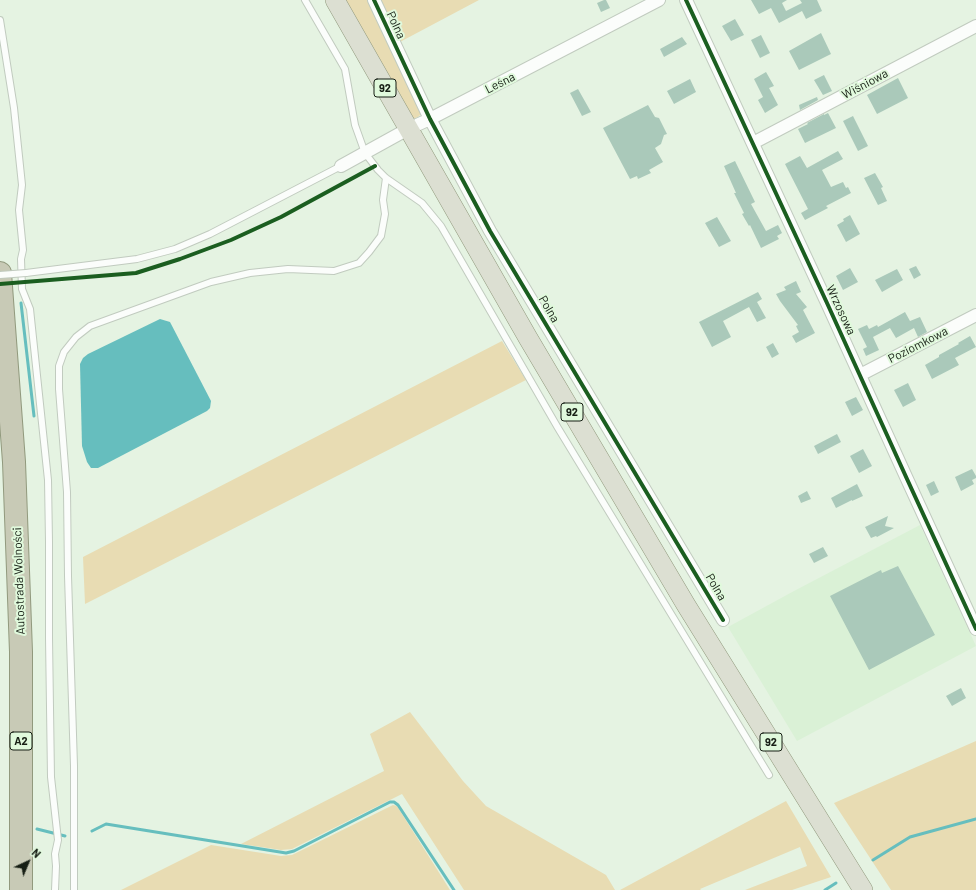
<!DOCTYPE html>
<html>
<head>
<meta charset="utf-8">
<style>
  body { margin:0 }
  #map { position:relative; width:976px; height:890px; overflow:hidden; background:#e5f3e2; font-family:Barlow,sans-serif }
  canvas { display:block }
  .north { position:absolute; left:8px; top:842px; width:40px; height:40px; -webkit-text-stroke:3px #e0f9dc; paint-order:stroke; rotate:44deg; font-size:11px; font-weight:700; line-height:16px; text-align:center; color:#161e14 }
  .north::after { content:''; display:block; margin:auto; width:14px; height:18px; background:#161e14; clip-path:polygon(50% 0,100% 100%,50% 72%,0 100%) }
</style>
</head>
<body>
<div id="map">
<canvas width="976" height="890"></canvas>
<div class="north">N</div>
</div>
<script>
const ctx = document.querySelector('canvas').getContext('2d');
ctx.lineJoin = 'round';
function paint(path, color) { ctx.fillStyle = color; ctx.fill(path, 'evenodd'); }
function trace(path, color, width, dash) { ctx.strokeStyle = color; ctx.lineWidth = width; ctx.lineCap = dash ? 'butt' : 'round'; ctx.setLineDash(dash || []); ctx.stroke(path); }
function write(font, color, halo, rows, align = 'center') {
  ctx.font = font + ' Barlow,sans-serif'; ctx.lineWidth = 4; ctx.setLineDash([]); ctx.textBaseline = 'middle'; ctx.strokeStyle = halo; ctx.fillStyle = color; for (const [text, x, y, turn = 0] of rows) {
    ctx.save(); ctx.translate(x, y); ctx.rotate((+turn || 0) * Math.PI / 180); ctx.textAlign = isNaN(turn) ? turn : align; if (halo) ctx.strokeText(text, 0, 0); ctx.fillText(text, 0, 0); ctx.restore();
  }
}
paint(new Path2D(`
  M920,525L976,646L797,741L728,627L794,591Z`), '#daf1d6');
paint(new Path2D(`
  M343,0H369L421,110V114L418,117L413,119Z
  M378,0H479L398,43Z
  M502,341L526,380L85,604L83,557Z
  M410,712L463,781L486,806L606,875L615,890H464L402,794L292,849L281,850L241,844L384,771L370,734Z
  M976,741V890H891L834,803Z
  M786,801L831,877L792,890H745L807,866L800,847L700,889L701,890H620Z
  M393,805L397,806L450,890H121L211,845L281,856L292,855Z`), '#e8dcb3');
paint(new Path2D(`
  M160,319L170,322L211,401L210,408L207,411L98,468H91L87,462L82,446L80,364L83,358L88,354Z`), '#66bebe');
trace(new Path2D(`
  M21,303L34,416
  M37,829L65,836
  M92,831L106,824L286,853L294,851L390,802H394L398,805L454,890
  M873,860L910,837L976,819
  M825,890L836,883`), '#66bebe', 3);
paint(new Path2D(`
  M604,0H606L610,8L601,12L597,3Z
  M751,0H787L782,3L786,11L802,3L800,0H817L822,11L806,19L802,11L779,23L771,8L759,14Z
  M735,19L744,35L731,41L722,26Z
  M821,33L831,54L799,70L789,51Z
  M761,35L770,53L760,58L751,40Z
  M682,37L687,44L664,57L660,49Z
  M766,72L774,86L769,88L778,105L765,113L758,100L763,97L754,79Z
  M824,75L832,91L823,95L814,80Z
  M898,78L908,98L877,114L867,95Z
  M690,79L696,92L674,104L667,91Z
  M578,89L591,112L582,116L570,93Z
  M817,97L818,100L800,110L799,105Z
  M648,105L655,117L659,118L667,134L664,135L661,144L655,148L663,162L649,170L651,173L638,179L637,176L630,179L603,128Z
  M828,113L836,128L805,143L798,129L808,124L807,123L824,114V115Z
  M853,116L868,146L858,151L843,121Z
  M838,151L843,159L822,170L831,187L843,182L846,188L848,187L851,193L826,206L828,208L805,220L801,213L808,209L785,164L800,156L807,168Z
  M735,161L755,202L751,204L766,231L778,225L782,233L777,236L779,239L761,248L750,225L749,226L742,214L744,213L734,193H736L724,166Z
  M875,173L883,187L881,188L887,201L878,205L864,178Z
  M850,215L860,234L846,242L837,225L844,221L843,219Z
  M717,217L731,241L719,247L705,223Z
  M916,266L921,275L914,279L909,269Z
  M850,268L858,282L843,290L836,276Z
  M897,269L903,280L882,292L875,280Z
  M796,281L801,292L796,294L807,307L803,310L815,333L796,343L792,336L799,332L796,326L798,325L780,301L776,294L786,290L784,287Z
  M758,292L762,299L757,302L766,318L757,322L749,307L723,321L731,337L712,347L699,322Z
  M905,312L910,321L920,317L927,332L918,337L914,328L896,338L890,328L873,337L879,350L866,356L863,349L867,347L858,329L867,325L869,329L877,325L878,327Z
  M970,336L976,347L955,358L959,365L932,379L925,365L939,357V355L959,344L958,343Z
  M773,343L779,354L772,358L766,347Z
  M908,383L916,400L903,407L894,390Z
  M856,397L863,410L852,416L845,402Z
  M837,434L841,442L818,454L814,446Z
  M863,449L872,466L859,473L850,456Z
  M972,469L976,476V478L972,480L974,484L961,491L955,477Z
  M934,481L939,492L931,496L926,485Z
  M857,484L863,496L852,501V500L836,508L831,498Z
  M807,491L811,499L801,503L798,496Z
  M888,516L885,526L894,528L877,537L876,536L871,538L865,527Z
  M823,547L828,556L814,563L809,554Z
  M898,566L935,635L869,670L830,596L881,570L882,573Z
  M961,688L966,698L952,706L946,696Z`), '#aac9ba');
const lane = new Path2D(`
  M305,0L345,69L355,125L365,153L378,170L386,178L422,203L441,226L558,428L769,775
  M0,20L14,108L22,185L19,210L23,250L21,259L22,289L30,309L48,480L49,542V638L51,777L58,840L55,854L56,866L55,890
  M26,273L137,259L175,249L210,234L341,166
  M74,890V766L68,576L67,492L59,389V366L64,352L76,337L90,326L211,282L250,273L288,269L334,271L359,263L369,252L381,236L385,214L383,200L386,178`);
const street = new Path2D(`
  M374,0L430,119L490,231L723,620
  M686,0L827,303L907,479L976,629
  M753,143L976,26
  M341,166L408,129L430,119L659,0
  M860,375L976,315`);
const primary = new Path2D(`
  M335,0L528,338L686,605L863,890`);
const highway = new Path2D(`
  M0,273L14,462L21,652V890`);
trace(lane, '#c1cbbf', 8);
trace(street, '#c1cbbf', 14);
trace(primary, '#91997d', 20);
trace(highway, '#91997d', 24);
trace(lane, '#fbfdfb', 6);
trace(street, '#fbfdfb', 12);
trace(primary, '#dcdfd2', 19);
trace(highway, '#c8cab6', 22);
const laneBridge = new Path2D(`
  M0,275L26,273`);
trace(laneBridge, '#c1cbbf', 8, []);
trace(laneBridge, '#fbfdfb', 6);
trace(new Path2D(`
  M374,0L430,119L490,231L723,620
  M686,0L827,303L907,479L976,629
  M0,284L136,273L180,259L231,240L281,217L375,166`), '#1b5e20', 4);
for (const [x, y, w] of [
  [385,88,22],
  [572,412,22],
  [21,741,22],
  [771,742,22]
]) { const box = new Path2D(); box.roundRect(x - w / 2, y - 9, w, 18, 3); ctx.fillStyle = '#e0f9dc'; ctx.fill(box); trace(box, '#161e14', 1); }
write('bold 11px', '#161e14', null, [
  ["92",385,88],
  ["92",572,412],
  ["A2",21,741],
  ["92",771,742]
]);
write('12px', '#161e14', '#e0f9dc', [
  ["Polna",396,25,65],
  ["Leśna",500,83,-27],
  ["Wiśniowa",865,84,-28],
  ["Polna",549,309,59],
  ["Wrzosowa",841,310,65],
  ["Poziomkowa",918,345,-27],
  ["Autostrada Wolności",19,581,-92],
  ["Polna",716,587,59]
]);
</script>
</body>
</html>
